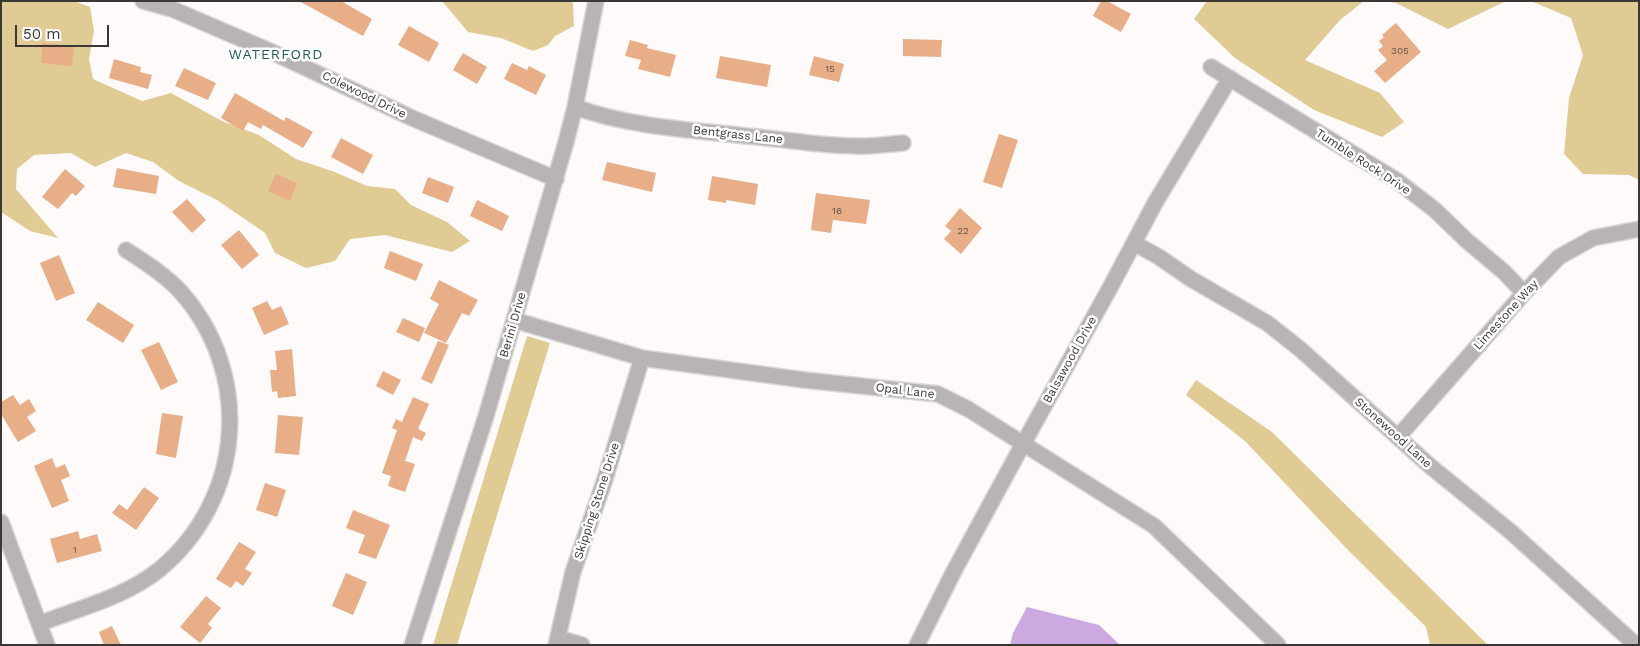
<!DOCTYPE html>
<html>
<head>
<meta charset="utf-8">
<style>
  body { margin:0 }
  #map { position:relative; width:1640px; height:646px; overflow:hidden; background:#fefafa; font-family:"Work Sans",sans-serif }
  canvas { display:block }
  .frame { position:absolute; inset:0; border:2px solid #3b3737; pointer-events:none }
  .scale { position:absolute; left:15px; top:25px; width:94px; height:22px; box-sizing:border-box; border:2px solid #3b3737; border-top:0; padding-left:6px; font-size:15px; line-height:18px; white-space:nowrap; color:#3b3737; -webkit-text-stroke:4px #fff; paint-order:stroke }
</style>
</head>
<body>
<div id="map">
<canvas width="1640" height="646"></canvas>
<div class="frame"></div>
<div class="scale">50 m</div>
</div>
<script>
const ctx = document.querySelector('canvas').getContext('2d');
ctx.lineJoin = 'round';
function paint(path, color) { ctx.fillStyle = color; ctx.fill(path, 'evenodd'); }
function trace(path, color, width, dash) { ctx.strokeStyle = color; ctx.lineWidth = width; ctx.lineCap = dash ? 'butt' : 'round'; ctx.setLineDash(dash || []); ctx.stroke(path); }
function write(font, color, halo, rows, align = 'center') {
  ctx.font = font + ' "Work Sans",sans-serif'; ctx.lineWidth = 5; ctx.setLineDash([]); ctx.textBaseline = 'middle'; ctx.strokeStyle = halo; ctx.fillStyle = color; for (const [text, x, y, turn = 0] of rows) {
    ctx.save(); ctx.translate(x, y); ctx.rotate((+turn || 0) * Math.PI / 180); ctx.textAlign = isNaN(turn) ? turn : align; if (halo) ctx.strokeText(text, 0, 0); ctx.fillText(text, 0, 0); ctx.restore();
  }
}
paint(new Path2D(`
  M1,1H74L90,7L94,31L89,59L93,79L142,101L171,93L222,121L259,135L296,159L332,171L367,186L395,189L411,205L447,222L470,241L452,252L385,235L350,239L335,261L306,268L275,253L265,233L217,200L179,181L153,162L126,153L95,167L71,153L34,155L17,169L16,189L58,238L30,231L1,212Z
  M442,1H571L573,3L574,26L555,36L548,45L533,51L501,38L468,32Z
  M1207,1H1364L1340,20L1305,60L1380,93L1404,122L1382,137L1314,110L1235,58L1194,19Z
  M1386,1H1506L1448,29L1396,3Z
  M1531,1H1639V180L1629,175L1583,174L1564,154L1569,98L1583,55L1571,18Z
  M527,336L550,343L457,645H433Z
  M1196,380L1272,432L1488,645H1430L1426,627L1347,549L1245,441L1186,395Z`), '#e0cb95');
paint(new Path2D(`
  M1027,607L1099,625L1120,645H1010L1013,633Z`), '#cca9e0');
paint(new Path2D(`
  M299,1H341L372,19L363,36Z
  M1101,1H1107L1131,14L1121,32L1093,16Z
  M1396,23L1421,52L1385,83L1374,71L1387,60L1378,50L1383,46L1379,41L1384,37L1382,35Z
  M409,26L439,43L429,62L398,45Z
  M903,39L942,40L941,57L903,56Z
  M630,40L648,45L647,48L676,55L670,77L638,69L641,60L625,56Z
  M42,43L74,46L72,66L41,63Z
  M463,53L487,67L477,84L453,70Z
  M720,56L771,65L767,87L716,78Z
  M814,56L844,64L839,82L809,75Z
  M114,59L141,67L140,72L152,75L148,89L109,78Z
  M512,63L527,70L529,66L546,75L536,95L504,79Z
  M184,68L216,83L208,100L175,86Z
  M235,93L284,121L286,117L313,132L303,148L263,125L261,129L248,122L243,131L221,118Z
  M999,134L1018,140L1002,188L983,182Z
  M341,138L373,155L363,174L331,157Z
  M607,162L656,173L652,192L602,180Z
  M117,168L159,176L156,194L113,187Z
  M65,169L85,186L76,196L72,193L58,209L42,197Z
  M276,174L297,183L290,201L268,191Z
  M712,176L758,184L755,205L726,200V203L708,200Z
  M428,177L454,187L448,203L422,193Z
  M816,193L870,200L866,224L833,220L831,233L811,230Z
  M187,199L206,220L192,233L172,212Z
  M477,200L509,216L502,231L470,216Z
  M960,208L982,228L961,254L944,239L951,231L945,226Z
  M239,230L259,255L242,269L221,245Z
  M390,251L423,264L416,281L384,268Z
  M59,255L75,293L56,301L40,263Z
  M439,280L478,300L469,316L462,313L446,343L424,333L439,304L430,299Z
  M267,301L272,310L281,306L289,324L264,335L252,308Z
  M98,302L134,325L123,343L86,320Z
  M403,318L425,328L419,342L396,332Z
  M438,341L449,345L432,384L421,379Z
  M159,342L178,382L161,390L141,350Z
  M292,349L296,396L278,398L277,391L272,392L270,370H277L275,351Z
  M383,371L401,380L393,395L376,386Z
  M13,395L20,405L29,399L36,411L27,417L36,431L18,442L1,414V402Z
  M413,397L429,404L418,429L426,433L422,441L413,437L405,461L415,464L405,492L388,486L391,476L382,473L397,430L392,428L396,419L402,422Z
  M162,413L183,416L176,458L156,454Z
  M278,415L303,417L299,455L275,453Z
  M52,458L56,468L65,464L70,476L61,480L69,501L52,508L34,466Z
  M265,483L286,490L277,517L256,510Z
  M144,487L159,498L136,530L112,513L119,504L127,510Z
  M353,510L390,525L376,559L358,553L365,535L346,528Z
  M78,531L80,539L97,534L102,551L57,563L50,539Z
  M239,542L256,552L245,569L252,573L243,586L236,581L231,588L216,579Z
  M346,573L367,582L353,615L332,606Z
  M206,596L221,608L208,624L212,628L200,643L180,627Z
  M112,626L121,645H104L99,632Z`), '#e7ae87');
const minor = new Path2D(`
  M143,1L172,9L272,52L412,118L556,179
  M1211,67L1396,180L1435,210L1466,240L1504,272L1524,293
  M575,107C630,127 690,130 747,136C784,139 820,146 857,146C872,147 888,144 903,143
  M1134,243L1159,257L1191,279L1267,323L1300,349L1430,466L1511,532L1636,645
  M514,320L642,358L804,380L938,394L968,409L1154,526L1278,645
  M1398,437L1524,293L1559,257L1593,238L1639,229
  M1,522L47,645
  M39,624C79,608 126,597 160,569C244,499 254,374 180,291C165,275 145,262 126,250
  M558,638L582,645
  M412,645L486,416L566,142L575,107L596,1
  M556,645L573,572L605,479L642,358
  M917,645L954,571L1017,455L1111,286L1155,203L1230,78`);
trace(minor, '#dbd7d7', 18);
trace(minor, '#b8b4b6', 15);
write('10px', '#66554b', null, [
  ["305",1400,51],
  ["15",830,69],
  ["16",837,211],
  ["22",963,231],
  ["1",75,550]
]);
write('12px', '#3b3737', '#fff', [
  ["Colewood Drive",364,95,26],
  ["Bentgrass Lane",738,135,6],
  ["Tumble Rock Drive",1363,162,33],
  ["Limestone Way",1506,315,-48],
  ["Berini Drive",513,325,-74],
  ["Balsawood Drive",1070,360,-61],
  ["Opal Lane",905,391,7],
  ["Stonewood Lane",1393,433,42],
  ["Skipping Stone Drive",597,501,-72]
]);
ctx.letterSpacing = '1px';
write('14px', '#1e5957', '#fff', [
  ["WATERFORD",276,55]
]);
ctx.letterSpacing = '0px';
</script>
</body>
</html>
